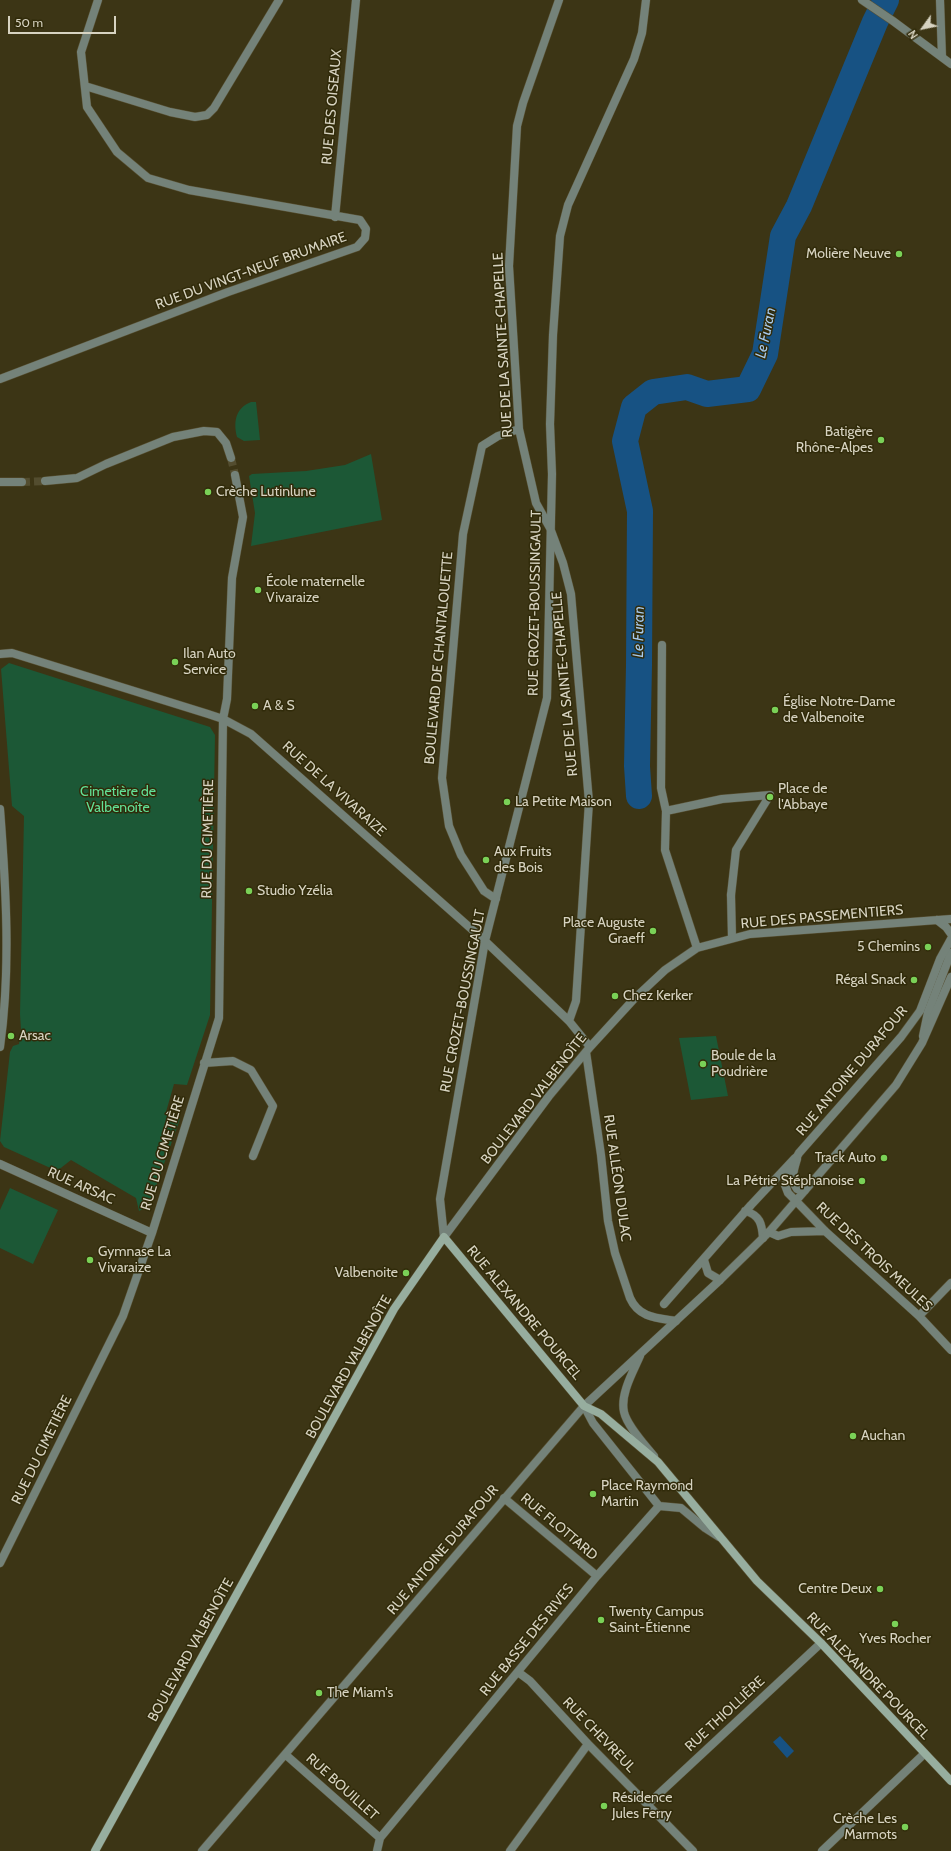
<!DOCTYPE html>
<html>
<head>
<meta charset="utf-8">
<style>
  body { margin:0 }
  #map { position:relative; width:951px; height:1851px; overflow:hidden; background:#3c3515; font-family:Cabin,sans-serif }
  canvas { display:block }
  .north { position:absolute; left:903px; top:8px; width:40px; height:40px; -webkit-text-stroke:3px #312b0a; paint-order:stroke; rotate:237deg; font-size:11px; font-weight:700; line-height:16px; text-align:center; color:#d7d3c1 }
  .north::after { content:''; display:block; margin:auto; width:14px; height:18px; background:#d7d3c1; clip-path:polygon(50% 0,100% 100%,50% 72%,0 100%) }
  .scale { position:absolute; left:8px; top:16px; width:108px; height:18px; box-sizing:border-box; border:2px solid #d7d3c1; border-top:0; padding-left:5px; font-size:12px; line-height:14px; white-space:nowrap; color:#d7d3c1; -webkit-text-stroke:3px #312b0a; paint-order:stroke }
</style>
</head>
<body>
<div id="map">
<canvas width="951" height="1851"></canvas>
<div class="north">N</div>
<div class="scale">50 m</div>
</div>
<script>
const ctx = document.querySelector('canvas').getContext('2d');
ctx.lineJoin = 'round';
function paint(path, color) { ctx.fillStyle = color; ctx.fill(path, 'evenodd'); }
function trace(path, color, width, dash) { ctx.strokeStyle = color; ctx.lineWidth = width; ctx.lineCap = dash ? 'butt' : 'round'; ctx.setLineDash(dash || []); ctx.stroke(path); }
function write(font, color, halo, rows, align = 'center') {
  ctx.font = font + ' Cabin,sans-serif'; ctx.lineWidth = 3; ctx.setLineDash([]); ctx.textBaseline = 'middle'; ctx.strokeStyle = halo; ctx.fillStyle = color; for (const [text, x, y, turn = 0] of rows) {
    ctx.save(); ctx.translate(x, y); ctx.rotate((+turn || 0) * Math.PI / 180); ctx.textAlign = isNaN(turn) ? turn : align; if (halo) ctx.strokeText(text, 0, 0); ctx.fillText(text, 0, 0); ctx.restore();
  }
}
paint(new Path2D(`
  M251,402H256L260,440L244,441L237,437C233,421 236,408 251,402Z
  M371,454L382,520L251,546L255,513L249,476L252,474L306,471L345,465Z
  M9,663L210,727L215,735L210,1015L187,1085L174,1084L166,1112L180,1119L149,1206L139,1211L136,1198L71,1160L57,1171L4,1147L0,1141L10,1052L13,1046L19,1044L21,1030L20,1014L24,816L12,806L1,669Z
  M716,1036L728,1096L691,1100L679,1038Z
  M10,1188L58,1210L33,1264L0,1248V1210Z`), '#1c5836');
paint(new Path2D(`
  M780,1736L794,1751L787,1758L773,1742Z`), '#175283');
trace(new Path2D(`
  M639,796L637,766L639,665L640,511L625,441L634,407L653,392L687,387L707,394L748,389L765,354L783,236L799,206L875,22L886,0`), '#175283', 26);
trace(new Path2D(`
  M231,458L235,475
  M22,482L45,481`), '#534d2f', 8, [8, 4]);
const pedestrian = new Path2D(`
  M731,895L732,938`);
const minor = new Path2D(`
  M559,0L523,103L517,126L509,266L519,429L536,503L550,528L563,563L571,594L589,802L576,1001L569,1021
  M862,0L893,21L951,64
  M940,0L942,57
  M85,86L170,112L195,117L207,115L214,108L279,0
  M335,217L356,0
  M0,379L228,292L357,247L365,238L366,229L360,220L189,190L148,178L117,152L87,107L81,52L98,0
  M45,481L77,478L106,464L173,437L204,431L217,432L226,443L231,458
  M0,482H22
  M662,645L661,788L666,811L665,850L697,948
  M0,654L12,653L208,714L223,719L251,734L485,941L569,1021L590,1047
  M0,809C6,888 11,969 0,1047
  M666,811L722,799L770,795L736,850L731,895
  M496,899L484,891L461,855L449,826L442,778L463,534L482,446L498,436L519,429
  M937,920L946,927L951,934
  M923,1036L928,1012L951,953
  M586,1052L601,1155L608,1221L615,1253L630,1298C639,1318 657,1318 676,1321
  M204,1063L233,1061L251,1070L273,1106L253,1156
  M797,1159C794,1169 790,1180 797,1189L805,1190
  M0,1164L152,1233
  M796,1201L825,1231L919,1316L951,1350
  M745,1211C760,1215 762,1224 763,1238
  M769,1232L778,1236L791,1232L825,1231
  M444,1237L440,1199L485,941L547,698L552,474L550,424L553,335L560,236L568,205L634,59L642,33L646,0
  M444,1237L549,1096L590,1047L634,999L665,970L697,948L750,934L951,919
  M704,1260L708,1273L720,1280
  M664,1304L751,1205L795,1158
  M919,1316L951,1283
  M504,1498L597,1576
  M0,1563L123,1316L152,1233L219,1018L223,719L227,699L232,578L243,517L235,475
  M518,1672L530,1681L588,1744L693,1851
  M286,1755L380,1838
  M648,1804L821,1643
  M202,1851L584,1406L593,1423L659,1506
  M377,1851L380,1838L597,1576L659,1506L681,1508L705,1528L719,1537
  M510,1851L588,1744
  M822,1851L924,1754`);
const tertiary = new Path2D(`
  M796,1201L788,1193L785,1185L790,1169L799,1153L901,1037L920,1011L940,959L951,939
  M640,1356C633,1372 620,1394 624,1412C627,1426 645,1445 654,1456
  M584,1406L720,1280L769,1232L896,1085L922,1043L951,977`);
const secondary = new Path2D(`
  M95,1851L394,1309L444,1237L584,1406L601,1414L658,1462L757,1581L821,1643L951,1781`);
trace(pedestrian, '#585134', 9);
trace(minor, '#585134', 9);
trace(tertiary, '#585134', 9);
trace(secondary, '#585134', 9);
trace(pedestrian, '#748279', 8);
trace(minor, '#748279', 8);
trace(tertiary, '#748279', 8);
trace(secondary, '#97ae9f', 8);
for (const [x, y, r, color] of [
  [899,254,4,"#7ad157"],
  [881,440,4,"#7ad157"],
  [208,492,4,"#7ad157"],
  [258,590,4,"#7ad157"],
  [175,662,4,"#7ad157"],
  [255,706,4,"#7ad157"],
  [775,710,4,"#7ad157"],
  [770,797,4,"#7ad157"],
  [507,802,4,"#7ad157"],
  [486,860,4,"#7ad157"],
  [249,891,4,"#7ad157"],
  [653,931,4,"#7ad157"],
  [928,947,4,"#7ad157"],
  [914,980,4,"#7ad157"],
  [615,996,4,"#7ad157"],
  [11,1036,4,"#7ad157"],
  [703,1064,4,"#7ad157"],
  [884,1158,4,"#7ad157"],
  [862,1181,4,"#7ad157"],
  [90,1260,4,"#7ad157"],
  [406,1273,4,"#7ad157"],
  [853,1436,4,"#7ad157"],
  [593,1494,4,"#7ad157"],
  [880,1589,4,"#7ad157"],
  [601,1620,4,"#7ad157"],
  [895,1624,4,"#7ad157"],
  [319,1693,4,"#7ad157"],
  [604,1806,4,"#7ad157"],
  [905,1827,4,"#7ad157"]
]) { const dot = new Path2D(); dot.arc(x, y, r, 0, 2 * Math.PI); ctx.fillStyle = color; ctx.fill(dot); trace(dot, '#312b0a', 1.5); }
write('14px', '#d7d3c1', '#312b0a', [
  ["RUE DES OISEAUX",332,107,-85],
  ["RUE DU VINGT-NEUF BRUMAIRE",251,271,-20],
  ["RUE DE LA SAINTE-CHAPELLE",503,345,-93],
  ["RUE CROZET-BOUSSINGAULT",535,603,-89],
  ["BOULEVARD DE CHANTALOUETTE",439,658,-85],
  ["RUE DE LA SAINTE-CHAPELLE",565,684,-95],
  ["RUE DE LA VIVARAIZE",334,789,42],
  ["RUE DU CIMETIÈRE",208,839,-89],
  ["RUE DES PASSEMENTIERS",822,917,-5],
  ["RUE CROZET-BOUSSINGAULT",463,1001,-79],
  ["RUE ANTOINE DURAFOUR",852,1071,-50],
  ["BOULEVARD VALBENOÎTE",534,1099,-52],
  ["RUE DU CIMETIÈRE",163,1153,-73],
  ["RUE ALLÉON DULAC",617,1178,82],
  ["RUE ARSAC",81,1186,24],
  ["RUE DES TROIS MEULES",874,1257,43],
  ["RUE ALEXANDRE POURCEL",524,1313,50],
  ["BOULEVARD VALBENOÎTE",349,1367,-61],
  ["RUE DU CIMETIÈRE",42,1450,-64],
  ["RUE FLOTTARD",559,1527,40],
  ["RUE ANTOINE DURAFOUR",443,1550,-50],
  ["RUE BASSE DES RIVES",527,1640,-51],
  ["BOULEVARD VALBENOÎTE",191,1650,-61],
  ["RUE ALEXANDRE POURCEL",868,1676,46],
  ["RUE THIOLLIÈRE",725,1714,-43],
  ["RUE CHEVREUL",599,1735,46],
  ["RUE BOUILLET",342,1787,42]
]);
write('14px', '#d7d3c1', '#312b0a', [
  ["Molière Neuve",891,254,"right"],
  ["Batigère",873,432,"right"],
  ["Rhône-Alpes",873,448,"right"],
  ["Crèche Lutinlune",216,492],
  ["École maternelle",266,582],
  ["Vivaraize",266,598],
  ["Ilan Auto",183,654],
  ["Service",183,670],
  ["Église Notre-Dame",783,702],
  ["de Valbenoite",783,718],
  ["A & S",263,706],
  ["Place de",778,789],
  ["l'Abbaye",778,805],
  ["La Petite Maison",515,802],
  ["Aux Fruits",494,852],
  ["des Bois",494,868],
  ["Studio Yzélia",257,891],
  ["Place Auguste",645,923,"right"],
  ["Graeff",645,939,"right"],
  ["5 Chemins",920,947,"right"],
  ["Régal Snack",906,980,"right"],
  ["Chez Kerker",623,996],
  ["Arsac",19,1036],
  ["Boule de la",711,1056],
  ["Poudrière",711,1072],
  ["Track Auto",876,1158,"right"],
  ["La Pétrie Stéphanoise",854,1181,"right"],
  ["Gymnase La",98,1252],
  ["Vivaraize",98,1268],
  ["Valbenoite",398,1273,"right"],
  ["Auchan",861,1436],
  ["Place Raymond",601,1486],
  ["Martin",601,1502],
  ["Centre Deux",872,1589,"right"],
  ["Twenty Campus",609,1612],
  ["Saint-Étienne",609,1628],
  ["Yves Rocher",895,1639,"center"],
  ["The Miam's",327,1693],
  ["Résidence",612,1798],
  ["Jules Ferry",612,1814],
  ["Crèche Les",897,1819,"right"],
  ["Marmots",897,1835,"right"]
], 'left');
write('14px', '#62e197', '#312b0a', [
  ["Cimetière de",118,792],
  ["Valbenoîte",118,808]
]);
write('italic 15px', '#a8cbee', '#312b0a', [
  ["Le Furan",766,333,-78],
  ["Le Furan",639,632,-89]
]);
</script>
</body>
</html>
